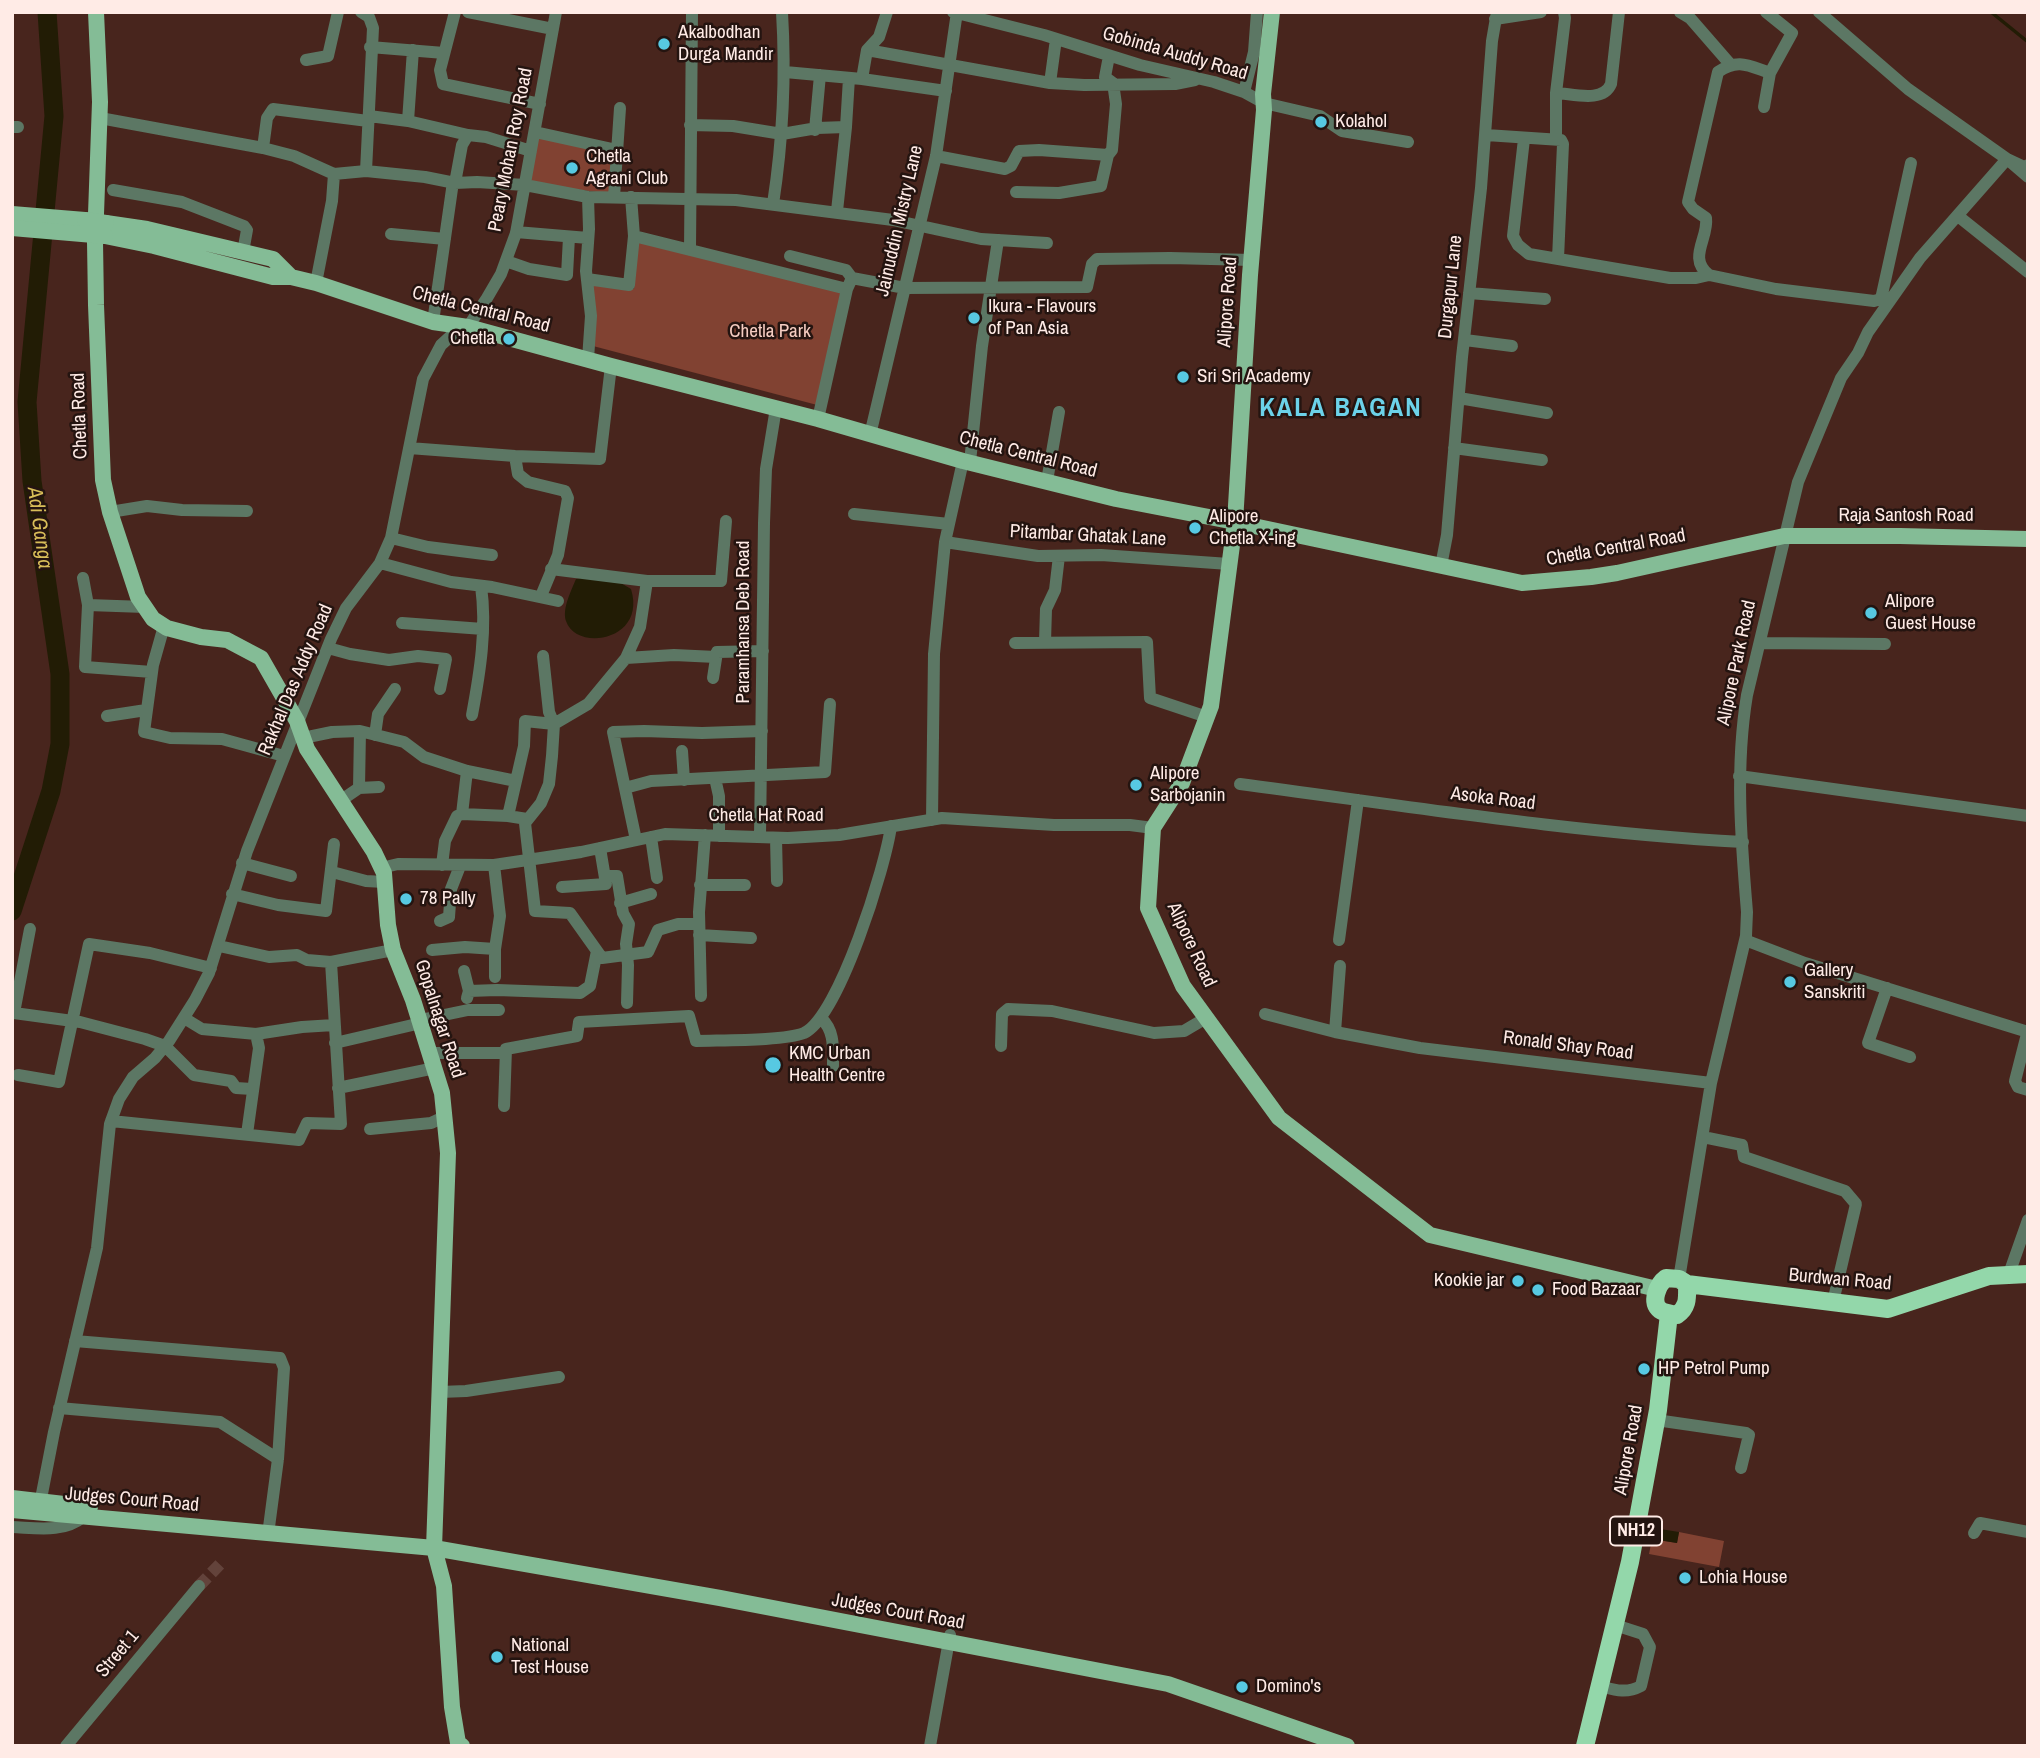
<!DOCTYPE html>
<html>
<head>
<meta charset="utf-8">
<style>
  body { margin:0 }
  #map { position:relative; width:2040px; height:1758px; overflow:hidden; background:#48251d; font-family:"Archivo Narrow",sans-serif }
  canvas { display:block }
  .frame { position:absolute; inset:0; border:14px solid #ffebe6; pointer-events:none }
</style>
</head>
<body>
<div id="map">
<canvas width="2040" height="1758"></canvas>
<div class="frame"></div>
</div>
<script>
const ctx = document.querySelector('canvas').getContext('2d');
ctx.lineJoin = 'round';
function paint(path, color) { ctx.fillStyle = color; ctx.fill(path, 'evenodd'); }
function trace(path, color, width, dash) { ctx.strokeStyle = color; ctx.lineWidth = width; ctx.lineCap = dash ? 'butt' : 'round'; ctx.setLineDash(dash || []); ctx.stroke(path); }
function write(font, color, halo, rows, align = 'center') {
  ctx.font = font + ' "Archivo Narrow",sans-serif'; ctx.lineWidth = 5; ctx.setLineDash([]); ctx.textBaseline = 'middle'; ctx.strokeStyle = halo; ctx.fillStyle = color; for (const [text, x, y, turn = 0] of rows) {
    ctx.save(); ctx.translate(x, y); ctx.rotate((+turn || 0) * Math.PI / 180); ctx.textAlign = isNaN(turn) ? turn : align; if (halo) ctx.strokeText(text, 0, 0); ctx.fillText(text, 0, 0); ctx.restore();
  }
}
paint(new Path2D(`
  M538,136L615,153L612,194L527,183Z
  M636,241L844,290L821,406L593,346L591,285L634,289Z
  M1679,1532L1724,1541L1719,1567L1649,1554L1652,1539L1677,1543Z`), '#814232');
paint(new Path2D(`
  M591,576L614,579L631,589C647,641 576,652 566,621C562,609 571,591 576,579Z
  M1654,1528L1679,1532L1677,1543L1652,1539Z`), '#221c05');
trace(new Path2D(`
  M1991,12L2028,42`), '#221c05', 3.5);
trace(new Path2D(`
  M12,911L51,791L60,744V674L32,481L27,402L54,116L47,12`), '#221c05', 19);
trace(new Path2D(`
  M199,1586L223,1561`), '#63433b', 12, [12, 6]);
trace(new Path2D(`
  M361,12L369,17L373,28L366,171
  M455,12L440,70L443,84L540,104
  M468,12L553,29
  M953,12L1044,35L1140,65L1214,82L1244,92L1264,103L1320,116L1342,131L1408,142
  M1680,12L1690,18L1730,64
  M1766,12L1792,33L1770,73
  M1819,12L1908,89L2007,159L2028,177
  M1495,19L1541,12
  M370,47L444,53
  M867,50L1050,83L1084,85L1175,84L1195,80
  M306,60L328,56L338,12
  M785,72L862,79L946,91
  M820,75L815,130L817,128L846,127
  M862,79L867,50L879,37L887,12
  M1050,83L1056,39
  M1244,92L1254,52L1257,12
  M1556,93C1574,94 1603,103 1611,84L1619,12
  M1764,107L1770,73C1749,66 1738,58 1718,72L1688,202L1693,209L1706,218C1709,238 1687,258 1709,275L1776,289L1874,301L1881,299L1911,163
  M369,116L408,121L468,135
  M100,118L263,148L294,156L334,174L366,171L425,177L455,183L477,182L525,185L588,197L736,200L893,220L981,239L1047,243
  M408,121L413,50
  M690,125L733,126L782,134L817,128
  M12,127H18
  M535,132L617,150
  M1486,135L1561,140L1563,144L1558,259
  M1524,139L1513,236L1518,245L1529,254L1670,278H1696L1709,275
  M1556,139V93L1565,18L1564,12
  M263,148L267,118L273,109L368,121
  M936,156L1005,169L1011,166L1019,151L1039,150L1108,155
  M455,183L462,145L468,135L486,137L531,151
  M113,190L182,202L244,226L247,230L243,252
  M1016,192L1059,193L1101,186L1108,155L1112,150L1116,104L1113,83L1105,77L1109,56
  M588,197L589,229L586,271L591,316L588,359
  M614,197L620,108
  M773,204C783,139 786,78 782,12
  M837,211L846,127L849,78
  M1958,216L2028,272
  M516,232L588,238
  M391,234L445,239
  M634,236L847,289
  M690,250L692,12
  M790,256L846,270L852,278L847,289L818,419
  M506,261L529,269L567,275L569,237
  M852,278L905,288L1087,287L1092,264L1097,259L1170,258L1252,260
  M587,279L629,285L634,236L631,197
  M316,283L332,201L334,174
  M1469,293L1545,299
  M433,322L453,182
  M1465,340L1512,346
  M1459,398L1547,413
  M870,435L936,156L957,12
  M409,448L515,456L600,459L611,366
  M1454,448L1542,460
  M515,456L518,474L528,482L565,491L568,498L558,555L541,596
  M970,462L982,346L998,240
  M1047,481L1059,412
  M110,512L147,506L182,510L247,511
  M854,514L949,524
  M391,538L428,547L492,555
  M945,542L1038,556L1101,555L1229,564
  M380,563L451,582L492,587L558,601
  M1441,566L1447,535L1462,357L1481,188L1492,41L1497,12
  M551,569L647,581
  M83,578L88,605L85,667L152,672
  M88,605L145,607
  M402,623L483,629
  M164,626L153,665L144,732L170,738L222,739L284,756
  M1045,642L1046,609L1055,590L1059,556
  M1015,643L1147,642L1150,698L1207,717
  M1761,643L1885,644
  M328,648L350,654L389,660L418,656L446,659L440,689
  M543,656L549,712L554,724L552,756L549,784L541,803L525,823L535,911L570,913L602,958L648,952L658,930L678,924H699
  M626,658L674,655L716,657
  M713,678L717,652L763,651
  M472,715C480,672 487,629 481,586
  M107,716L146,710
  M375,735L378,714L395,689
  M303,738L332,732L360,731L404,742L424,757L467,771L516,781
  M682,751L684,780
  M1739,776L2028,816
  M715,778L719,796V836
  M1240,784C1407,806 1574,833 1743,842
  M359,788L379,787
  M625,788L651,781L825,772L830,704
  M340,801L359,788L360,731
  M462,814L508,816L527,819
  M508,816L524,746L525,721L554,724L588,704L626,658L640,627L647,581H721L726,521
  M932,820L934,654L945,542L963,461
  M651,837L657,878
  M760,837L764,523L766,469L776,408
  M776,838L777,881
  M636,840L613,732L644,731L702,733L762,731
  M242,863L291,876
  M442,865L445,841L457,816L462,814L467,771
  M494,865L500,916L495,949V977
  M381,868L398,864L494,865L581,852L665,834L788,838L839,835L942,818L1054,825H1130L1153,828
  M332,872L366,881L384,882
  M606,876H617L623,913L629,924L626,944L628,965L627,1003
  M700,885H745
  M562,887L606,884L600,848
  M232,894L278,905L326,911L334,844
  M620,903L651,894
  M440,921L449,917L451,889L460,866
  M30,929L14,1013L80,1022L145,1039L165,1046L194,1075L231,1081L236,1088L252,1089
  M699,935L751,938
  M1339,940L1358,800
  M1745,940L1805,963L2028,1032
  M219,946L269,957L297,955L307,960L331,962
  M432,950L465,947L495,949
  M464,971L469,991L467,998
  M1887,988L1868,1043L1910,1057
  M469,991L497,990L580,993L590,986L597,951
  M701,996L699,912L705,835
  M1265,1014L1335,1032L1420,1048L1711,1083
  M184,1018L202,1029L256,1034L302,1027L334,1025
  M821,1018C835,1031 833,1048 833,1066
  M420,1020L468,1010H499
  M1335,1032L1340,966
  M2027,1034L2015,1081L2018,1087L2028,1090
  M335,1043L421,1023
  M1001,1046L1002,1014L1008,1009L1052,1011L1154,1033L1184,1031L1206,1018
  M430,1053H504
  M18,1075L59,1082L89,944L150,953L211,968
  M338,1088L435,1068
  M504,1106L506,1049L577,1036L579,1022L689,1016L696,1041C722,1040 784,1041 804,1033C839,1017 886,865 891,826
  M111,1121L299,1140L307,1123L341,1124L331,962L393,950
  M370,1129L431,1123L444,1117
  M247,1134L259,1048L256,1034
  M1703,1137L1742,1145L1744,1157L1845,1191L1856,1204L1833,1302
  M2011,1274L2010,1271L2028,1220
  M1679,1279L1711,1083L1746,936L1747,912C1741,840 1735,767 1747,695L1798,482L1841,378L1858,353L1868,332L1920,258L2007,159L2024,167L2028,165
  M75,1341L280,1358L284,1368L278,1459L269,1527
  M440,1392L466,1391L559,1377
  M59,1408L220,1422L278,1459
  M1656,1420L1746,1433L1749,1435L1741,1468
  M39,1509L54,1432L97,1248L110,1124L119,1099L133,1077L155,1058L169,1041L195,1000L209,973L247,851L331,639L346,608L380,563L391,538L423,379L441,345L453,334L468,327L487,298L501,274L516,233L556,12
  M12,1527C37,1528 63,1533 83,1517
  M1974,1533L1980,1523L2028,1532
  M1600,1686C1615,1690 1626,1694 1641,1686L1650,1647L1643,1634L1615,1625
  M66,1746L199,1586
  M930,1746L950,1635`), '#5c7764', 12);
trace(new Path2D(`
  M96,12L100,102L95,242L96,305L103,480L110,512L138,597L153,619L167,628L201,637L227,640L261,658L297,721L307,749L374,852L384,873L388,925L393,950L413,1000L442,1093L448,1153L434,1548L444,1586L452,1707L458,1743L462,1746
  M1272,12L1263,94L1264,110L1250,275L1235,522L1211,706L1182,783L1153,828L1148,908L1183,986L1279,1118L1430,1235L1657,1289
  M12,214L85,220
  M106,223L147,229L273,259L291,277
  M105,236L154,246L273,277H291L316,283L433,322L468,327L611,366L818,419L963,461L1116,499L1235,522L1522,583L1591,577L1617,573L1784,536H1900L2028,539
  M12,1498L90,1507
  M12,1510L434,1548L720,1598L1168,1684L1347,1746`), '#84bc96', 16);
trace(new Path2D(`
  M1687,1284C1687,1296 1689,1307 1677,1315C1672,1314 1664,1313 1660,1310C1650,1302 1658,1284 1666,1278L1679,1279L1687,1284L1888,1309L1989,1276L2028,1274
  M1585,1746L1630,1562L1658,1410L1669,1314`), '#93d7aa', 18);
trace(new Path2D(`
  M85,220L106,223
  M12,228L105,236`), '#84bc96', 16);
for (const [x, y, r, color] of [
  [664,44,7,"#57c9e2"],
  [1321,122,7,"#57c9e2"],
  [572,168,7,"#57c9e2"],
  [974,318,7,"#57c9e2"],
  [509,339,7,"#57c9e2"],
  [1183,377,7,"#57c9e2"],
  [1195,528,7,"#57c9e2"],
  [1871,613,7,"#57c9e2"],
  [1136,785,7,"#57c9e2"],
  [406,899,7,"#57c9e2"],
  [1790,982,7,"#57c9e2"],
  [773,1065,9,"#57c9e2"],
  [1518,1281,7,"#57c9e2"],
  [1538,1290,7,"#57c9e2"],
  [1644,1369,7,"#57c9e2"],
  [1685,1578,7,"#57c9e2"],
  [497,1657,7,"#57c9e2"],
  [1242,1687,7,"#57c9e2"]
]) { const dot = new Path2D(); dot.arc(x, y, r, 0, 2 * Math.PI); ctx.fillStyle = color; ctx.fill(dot); trace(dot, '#241410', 2.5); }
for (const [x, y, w] of [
  [1636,1531,52]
]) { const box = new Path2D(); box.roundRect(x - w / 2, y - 14.5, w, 29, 5); ctx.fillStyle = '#241410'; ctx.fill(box); trace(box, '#ffebe6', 2); }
write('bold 18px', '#ffebe6', null, [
  ["NH12",1636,1531]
]);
write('19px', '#ffebe6', '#241410', [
  ["Akalbodhan",678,33],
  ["Durga Mandir",678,55],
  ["Kolahol",1335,122],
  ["Chetla",586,157],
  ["Agrani Club",586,179],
  ["Ikura - Flavours",988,307],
  ["of Pan Asia",988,329],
  ["Chetla",495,339,"right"],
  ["Sri Sri Academy",1197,377],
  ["Alipore",1209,517],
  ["Chetla X-ing",1209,539],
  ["Alipore",1885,602],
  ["Guest House",1885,624],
  ["Alipore",1150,774],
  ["Sarbojanin",1150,796],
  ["78 Pally",420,899],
  ["Gallery",1804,971],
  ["Sanskriti",1804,993],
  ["KMC Urban",789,1054],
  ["Health Centre",789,1076],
  ["Kookie jar",1504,1281,"right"],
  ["Food Bazaar",1552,1290],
  ["HP Petrol Pump",1658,1369],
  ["Lohia House",1699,1578],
  ["National",511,1646],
  ["Test House",511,1668],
  ["Domino's",1256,1687]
], 'left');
write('19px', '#ffebe6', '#241410', [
  ["Gobinda Auddy Road",1175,54,16],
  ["Peary Mohan Roy Road",511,150,-79],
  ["Jainuddin Mistry Lane",900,221,-77],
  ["Durgapur Lane",1451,287,-84],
  ["Alipore Road",1228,302,-86],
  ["Chetla Central Road",481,310,14],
  ["Chetla Road",80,416,-92],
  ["Chetla Central Road",1028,455,14],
  ["Raja Santosh Road",1906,516],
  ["Pitambar Ghatak Lane",1088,536,3],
  ["Chetla Central Road",1616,548,-10],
  ["Paramhansa Deb Road",744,622,-90],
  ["Alipore Park Road",1737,663,-78],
  ["Rakhal Das Addy Road",296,680,-67],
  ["Asoka Road",1493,799,7],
  ["Chetla Hat Road",766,816],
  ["Alipore Road",1191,945,65],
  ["Gopalnagar Road",439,1019,72],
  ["Ronald Shay Road",1568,1046,7],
  ["Burdwan Road",1840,1280,5],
  ["Alipore Road",1629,1450,-80],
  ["Judges Court Road",132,1500,5],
  ["Judges Court Road",898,1612,10],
  ["Street 1",118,1654,-50]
]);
write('19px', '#f6cdc2', '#241410', [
  ["Chetla Park",770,332]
]);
write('italic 21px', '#d9be59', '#241410', [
  ["Adi Ganga",39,528,82]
]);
ctx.letterSpacing = '2px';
write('bold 26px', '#6cd2e9', '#241410', [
  ["KALA BAGAN",1341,409]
]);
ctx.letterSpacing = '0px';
</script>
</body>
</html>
